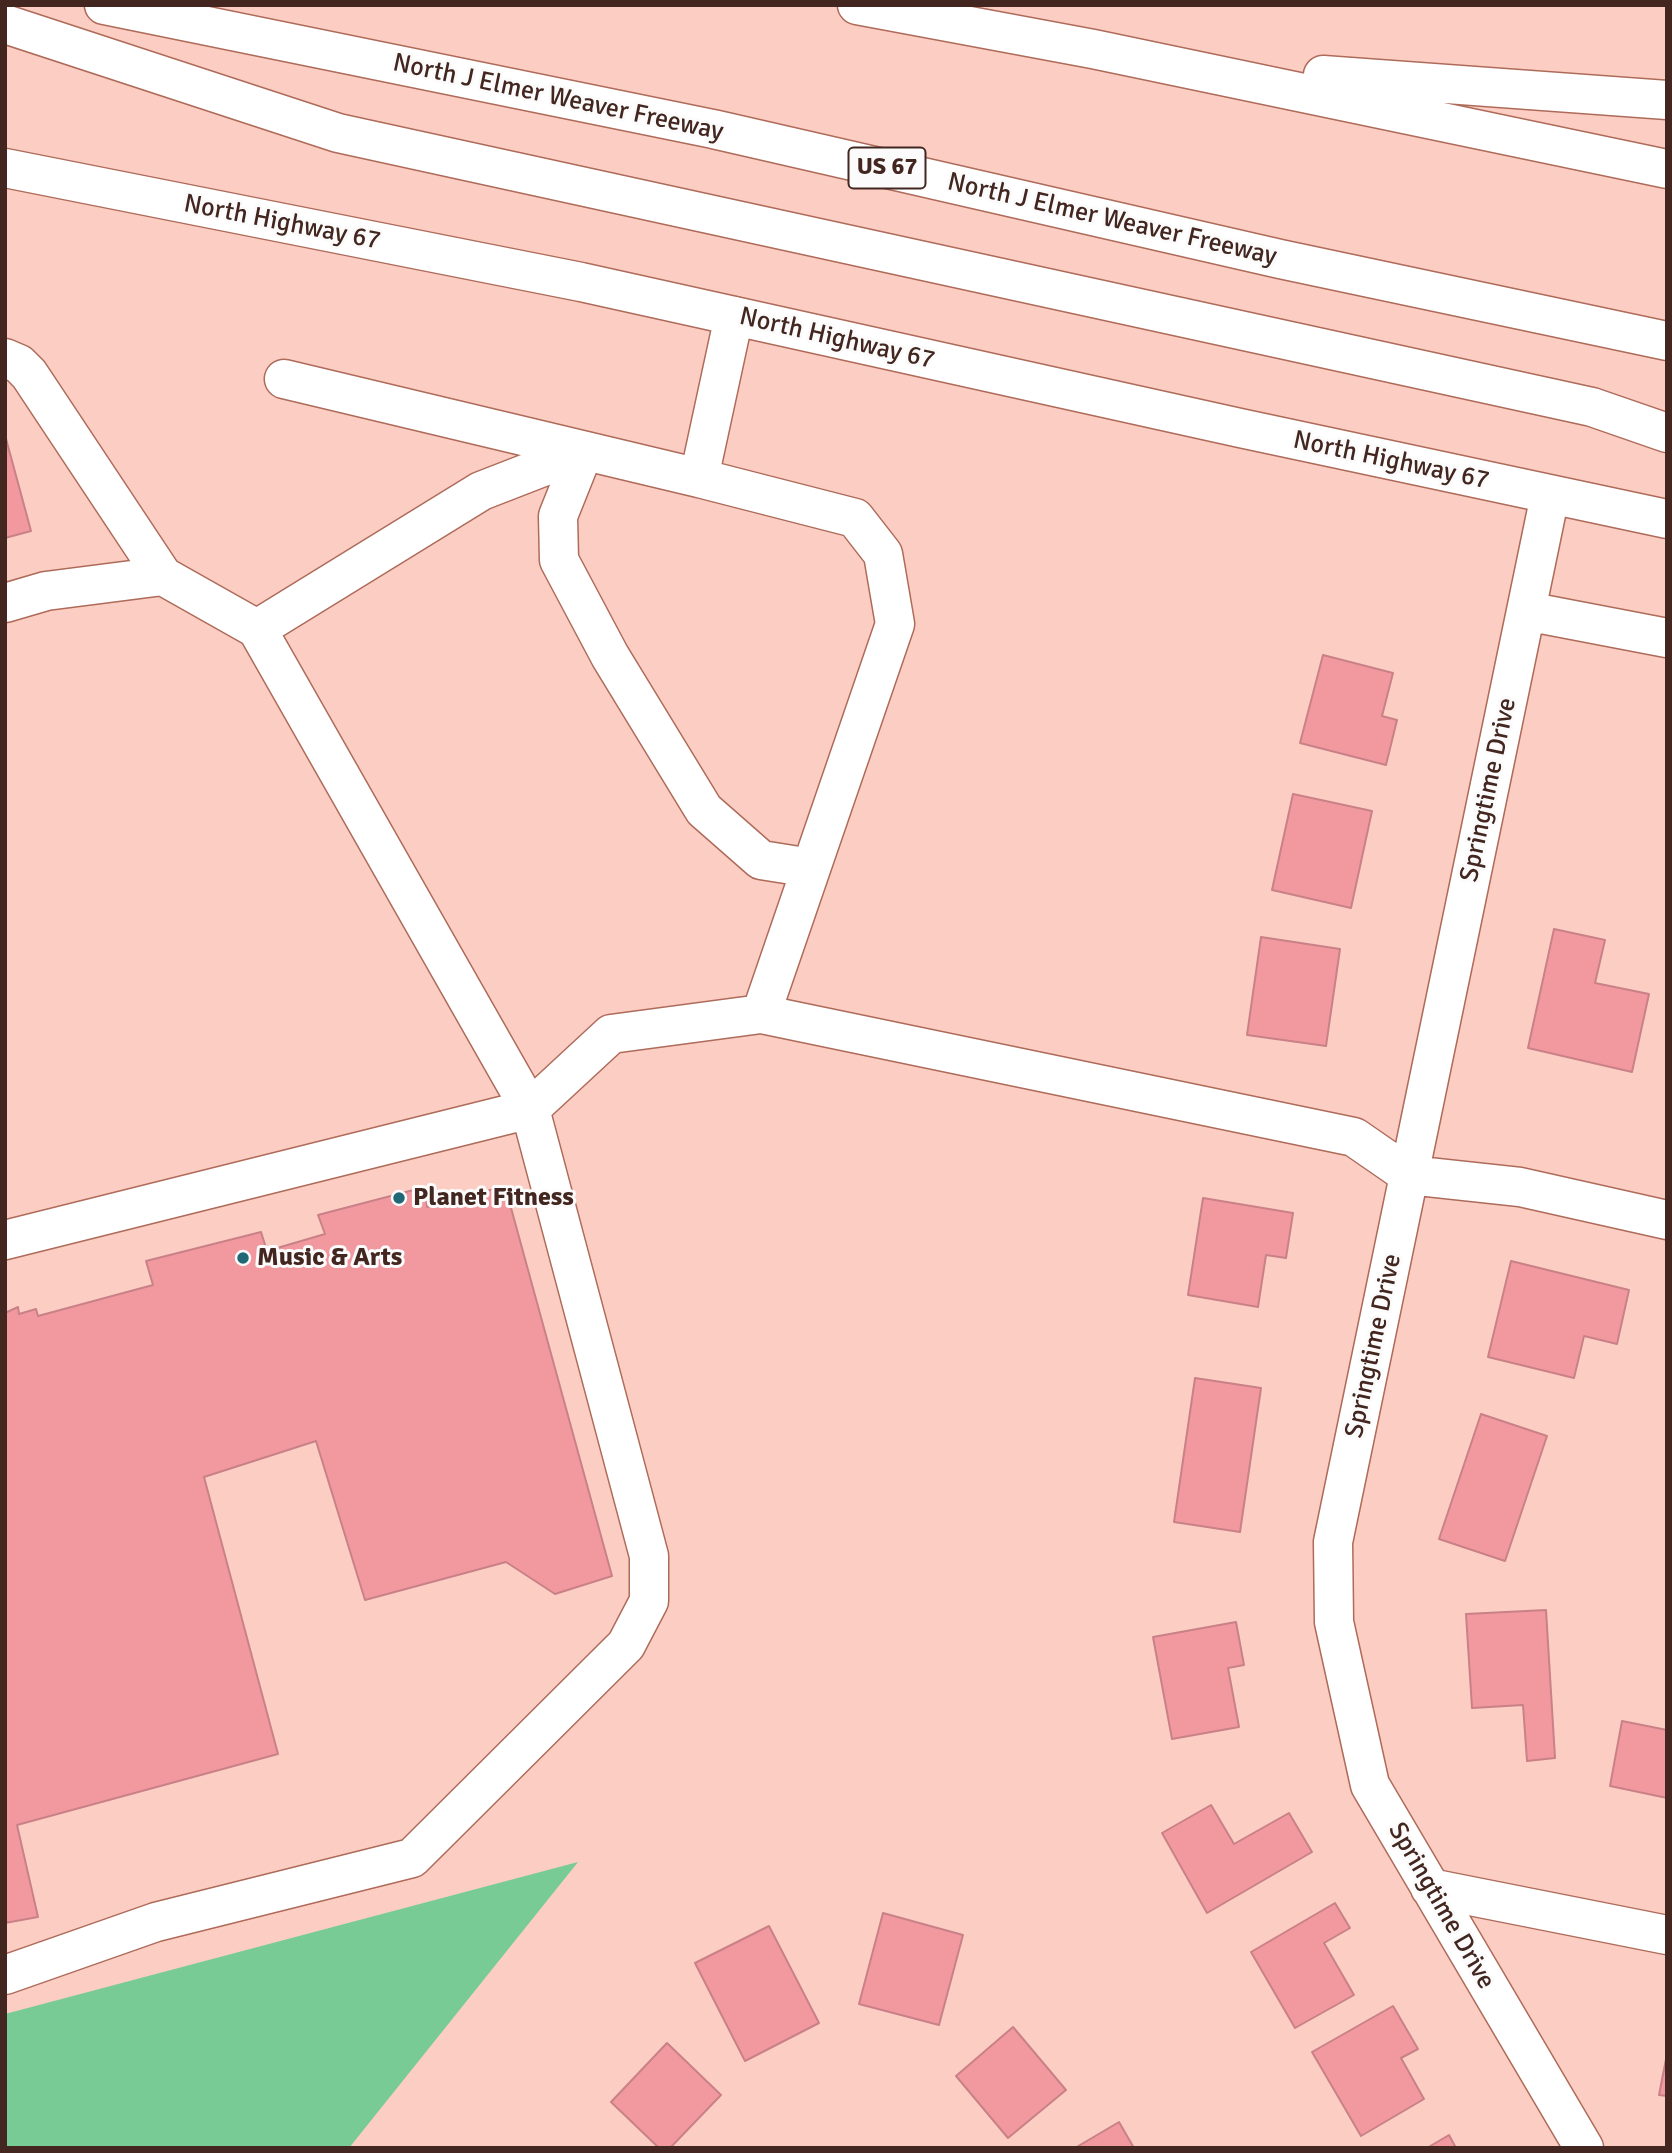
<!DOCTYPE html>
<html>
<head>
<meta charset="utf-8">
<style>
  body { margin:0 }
  #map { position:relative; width:1672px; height:2153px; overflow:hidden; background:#fccec3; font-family:Signika,sans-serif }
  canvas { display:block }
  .frame { position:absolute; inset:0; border:7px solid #42261f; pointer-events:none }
</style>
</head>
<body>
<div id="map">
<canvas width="1672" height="2153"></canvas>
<div class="frame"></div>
</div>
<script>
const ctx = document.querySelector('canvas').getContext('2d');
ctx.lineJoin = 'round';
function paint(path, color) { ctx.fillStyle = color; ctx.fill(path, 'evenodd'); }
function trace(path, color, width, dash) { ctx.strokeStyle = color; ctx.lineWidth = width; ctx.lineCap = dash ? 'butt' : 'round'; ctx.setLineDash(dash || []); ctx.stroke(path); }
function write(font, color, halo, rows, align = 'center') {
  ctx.font = font + ' Signika,sans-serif'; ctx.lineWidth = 6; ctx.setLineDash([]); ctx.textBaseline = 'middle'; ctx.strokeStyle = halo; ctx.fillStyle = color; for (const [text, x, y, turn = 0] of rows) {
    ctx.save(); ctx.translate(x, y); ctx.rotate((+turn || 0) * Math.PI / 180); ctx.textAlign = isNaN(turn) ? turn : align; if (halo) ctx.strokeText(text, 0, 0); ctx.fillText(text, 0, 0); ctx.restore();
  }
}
paint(new Path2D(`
  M578,1862L349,2148H5V2014Z`), '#78cb95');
const building = new Path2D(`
  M5,435L31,531L5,538Z
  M1323,655L1393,673L1382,716L1397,720L1386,765L1300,743Z
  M1293,794L1372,811L1351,908L1272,890Z
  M1554,929L1605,940L1595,983L1649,994L1632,1072L1528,1048Z
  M1261,937L1340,949L1326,1046L1247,1035Z
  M505,1186L612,1576L555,1594L506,1562L365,1600L316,1441L204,1477L278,1754L17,1825L38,1917L5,1923V1313L18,1307L19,1314L36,1309L38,1316L153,1285L146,1261L261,1232L267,1251L325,1234L318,1215L425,1187L427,1207Z
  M1203,1198L1293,1213L1286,1258L1266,1255L1258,1307L1188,1295Z
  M1511,1261L1629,1290L1617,1344L1584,1336L1574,1378L1488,1357Z
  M1195,1378L1261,1388L1240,1532L1174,1522Z
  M1481,1414L1547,1436L1505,1561L1439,1539Z
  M1546,1610L1555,1758L1527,1761L1523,1705L1472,1708L1466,1614Z
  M1236,1622L1244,1665L1228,1668L1239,1727L1172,1739L1153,1637Z
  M1622,1721L1667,1730V1798L1610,1786Z
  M1211,1805L1234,1844L1289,1813L1312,1852L1207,1913L1162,1833Z
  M1335,1903L1350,1928L1324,1943L1354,1995L1295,2028L1251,1952Z
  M883,1913L963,1935L939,2025L859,2004Z
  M769,1926L819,2023L745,2061L695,1963Z
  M1393,2006L1418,2049L1401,2058L1424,2099L1361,2136L1312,2052Z
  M1013,2027L1066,2090L1008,2138L956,2076Z
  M667,2043L721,2095L670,2148H659L611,2102Z
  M1667,2054V2096L1659,2095Z
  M1119,2122L1134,2148H1075Z
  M1449,2135L1456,2148H1427Z`);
paint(building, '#f299a0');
trace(building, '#c98187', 2);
const minor = new Path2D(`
  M734,316L699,478L855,518L883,554L895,624L761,1014L1354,1137L1409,1175L1520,1187L1667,1220
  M5,358L19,364L29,374L163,576
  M284,379L699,478
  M584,451L558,516L559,560L610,656L704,810L761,860L811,868
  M1550,495L1333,1542L1334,1622L1370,1785L1584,2148
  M5,603L46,591L163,576L257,629L530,1109L649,1556V1601L626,1645L412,1858L156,1922L5,1975
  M1526,611L1667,638
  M257,629L481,491L584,451
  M5,1240L530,1109L611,1034L761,1014
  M1430,1888L1667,1935`);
const major = new Path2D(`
  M5,168L581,282L1240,428L1667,519`);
const highway = new Path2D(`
  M104,5L713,129L1280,259L1667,341
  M857,5L1093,49L1667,169
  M5,24L338,133L1592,407L1667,433
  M1323,75L1667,100`);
trace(minor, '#ae6b5a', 41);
trace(major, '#ae6b5a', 41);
trace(highway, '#ae6b5a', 41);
trace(minor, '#fff', 38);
trace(major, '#fff', 38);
trace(highway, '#fff', 38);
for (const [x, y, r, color] of [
  [399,1198,7,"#216877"],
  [243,1258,7,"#216877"]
]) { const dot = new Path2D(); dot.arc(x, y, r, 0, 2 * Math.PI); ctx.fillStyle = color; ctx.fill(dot); trace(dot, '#fbfbfb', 2.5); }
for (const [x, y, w] of [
  [887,168,77]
]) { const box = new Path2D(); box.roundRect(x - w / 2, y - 20.5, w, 41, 5); ctx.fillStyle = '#fbfbfb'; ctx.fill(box); trace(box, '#42261f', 2); }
write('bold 24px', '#42261f', null, [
  ["US 67",887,168]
]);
write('26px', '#42261f', '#fbfbfb', [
  ["North J Elmer Weaver Freeway",558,98,12],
  ["North J Elmer Weaver Freeway",1112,220,13],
  ["North Highway 67",282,223,11],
  ["North Highway 67",837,339,13],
  ["North Highway 67",1391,461,12],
  ["Springtime Drive",1489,790,-78],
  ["Springtime Drive",1374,1346,-78],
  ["Springtime Drive",1441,1906,60]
]);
write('bold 26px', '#42261f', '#fbfbfb', [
  ["Planet Fitness",413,1198],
  ["Music & Arts",257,1258]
], 'left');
</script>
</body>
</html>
